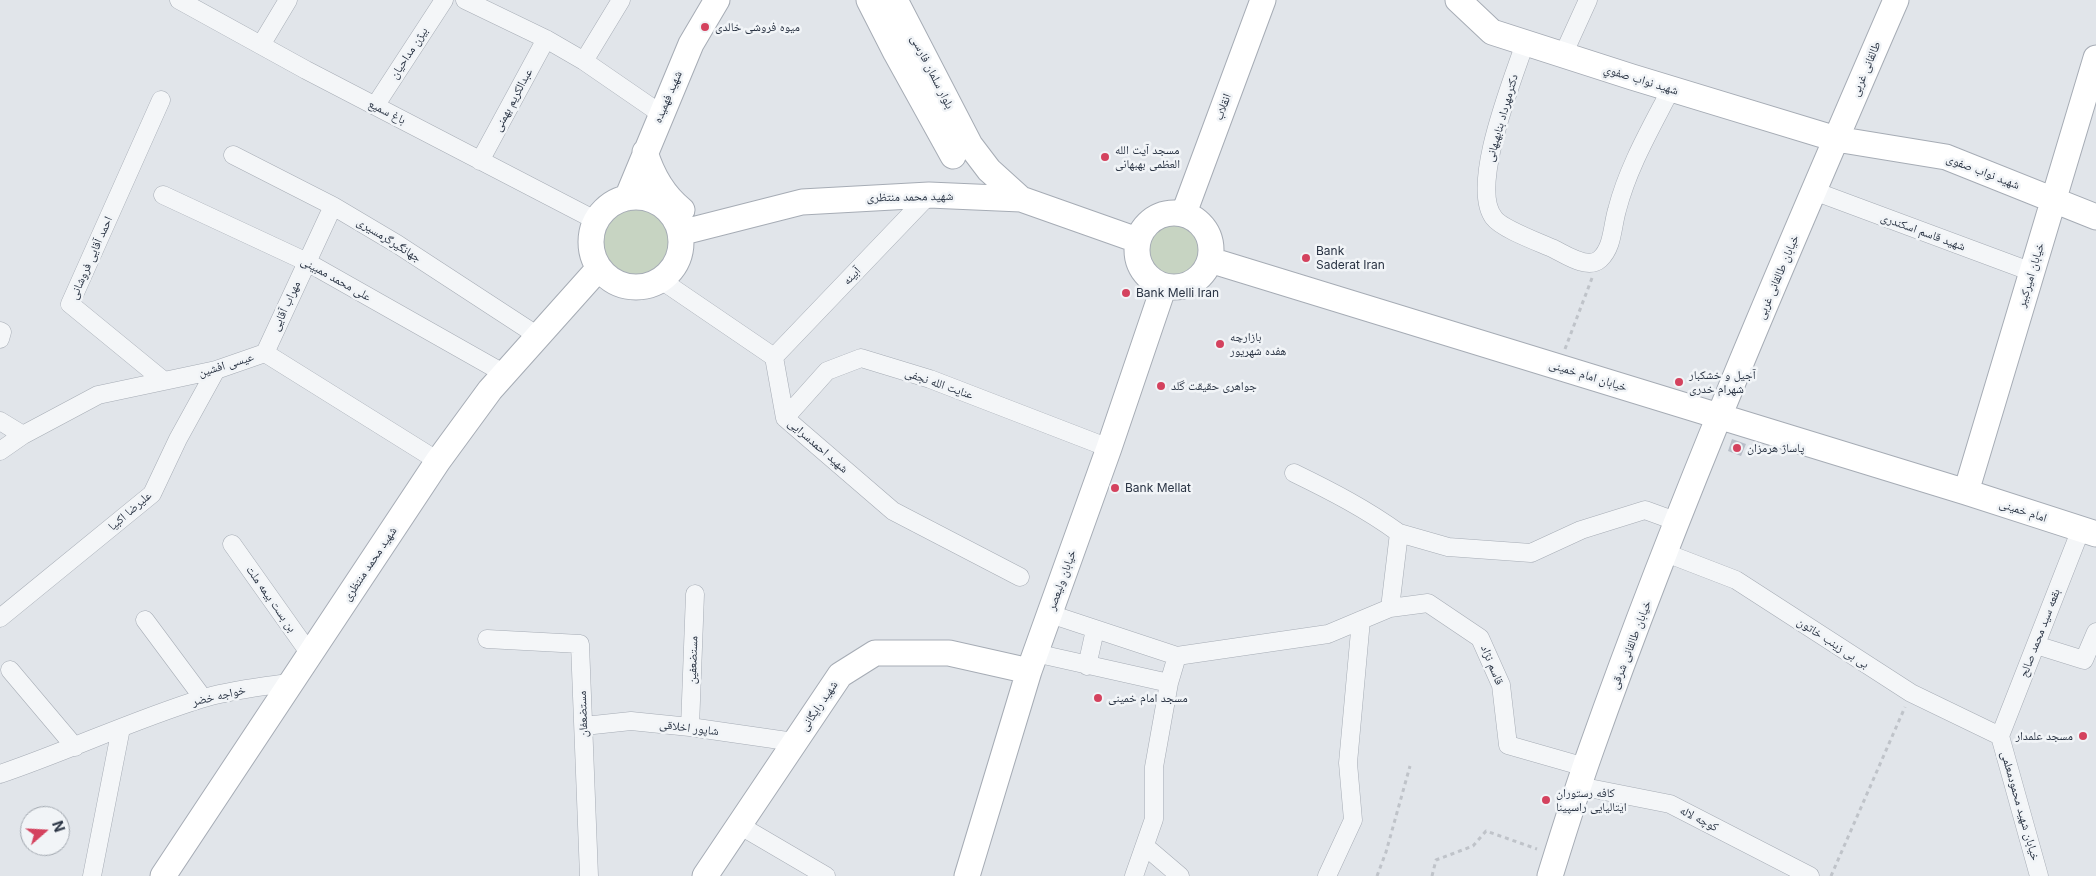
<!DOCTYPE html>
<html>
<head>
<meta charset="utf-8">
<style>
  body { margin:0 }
  #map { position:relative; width:2096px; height:876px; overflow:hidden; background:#e1e5ea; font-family:Inter,sans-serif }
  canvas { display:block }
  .north { position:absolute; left:20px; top:806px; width:50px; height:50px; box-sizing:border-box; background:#f1f4f7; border:1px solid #a1a7af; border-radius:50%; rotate:71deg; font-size:14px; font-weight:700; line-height:20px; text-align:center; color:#293343 }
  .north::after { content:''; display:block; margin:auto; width:18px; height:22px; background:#d4425e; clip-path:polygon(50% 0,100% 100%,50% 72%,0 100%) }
</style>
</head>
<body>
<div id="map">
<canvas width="2096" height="876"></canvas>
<div class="north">N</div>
</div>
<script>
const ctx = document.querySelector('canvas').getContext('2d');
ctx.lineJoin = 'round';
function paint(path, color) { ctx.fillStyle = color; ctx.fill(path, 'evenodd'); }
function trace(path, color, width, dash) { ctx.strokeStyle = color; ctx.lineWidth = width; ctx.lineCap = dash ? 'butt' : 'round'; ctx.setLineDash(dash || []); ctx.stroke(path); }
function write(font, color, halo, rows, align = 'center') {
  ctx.font = font + ' Inter,"Noto Naskh Arabic",sans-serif'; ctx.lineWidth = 5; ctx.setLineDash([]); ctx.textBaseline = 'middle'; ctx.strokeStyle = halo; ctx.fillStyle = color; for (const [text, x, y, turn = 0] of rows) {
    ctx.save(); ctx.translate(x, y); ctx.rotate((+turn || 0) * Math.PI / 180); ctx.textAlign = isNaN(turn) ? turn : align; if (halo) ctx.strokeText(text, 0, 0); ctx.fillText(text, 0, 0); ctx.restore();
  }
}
paint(new Path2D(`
  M602 242a34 34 0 1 1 68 0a34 34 0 1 1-68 0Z
  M1141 251a32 32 0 1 1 64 0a32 32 0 1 1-64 0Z`), '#c7d4c2');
paint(new Path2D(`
  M1732,439L1746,444L1741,456L1728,451Z`), '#b8bec8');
const street = new Path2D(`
  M179,0L306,70L597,221
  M465,0L546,39L584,61L661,114
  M1525,43C1513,79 1469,187 1494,218C1502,229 1541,243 1554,249C1566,255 1588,270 1600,259C1613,247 1612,227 1617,210C1628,167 1651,128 1671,89
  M261,45L288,0
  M1563,55L1588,0
  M584,61L621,0
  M161,100L70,304L164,381
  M375,106L444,0
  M233,155L333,206L397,244L538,336
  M480,161L546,39
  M1814,191L2032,272
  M163,195L307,262L505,374
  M661,280L774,357L785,418L893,511L1020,577
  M0,331L2,332L0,339
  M265,353L333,206
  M774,357L929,195
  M785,418L827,371L861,358L930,379L1109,448
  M0,421L23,435
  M0,451L23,435L98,395L216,370L265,353L438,461
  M1294,473C1331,491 1366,509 1399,533
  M232,544L310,654
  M1666,553L1736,580L1911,693L2000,736
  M1390,608L1399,533L1448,547L1531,553L1581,530L1645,510L1678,522
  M1050,614L1177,656L1328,634L1390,608L1428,603L1480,638L1501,685L1508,745L1585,767
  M0,618L152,494L178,439L216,370
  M145,620L203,698
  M487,639L580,644L589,876
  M2036,645L2084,660L2096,632
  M1035,653L1169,683
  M1087,666L1095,630
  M10,670L75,747
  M584,726L631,721L690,727L794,742
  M690,727L695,594
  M2000,736L2081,529
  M2000,736L2039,876
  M0,774C68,751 133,720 201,699C229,690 263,687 292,682
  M1579,786L1670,804L1810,876
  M739,825L826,876
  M1146,847L1180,876
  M92,876L121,728
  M1134,876L1154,819V767L1169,683L1177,656
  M1327,876L1353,820L1348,763L1361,620`);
const secondary = new Path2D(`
  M869,0L896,53L953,156
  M895,0L970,145L989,170L1021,199
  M1458,0L1492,32L1632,77L1836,139L1946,157L2096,217
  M645,152C652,175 663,195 682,210
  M591 242a45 45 0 1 1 90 0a45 45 0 1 1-90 0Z
  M627,198L691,44L717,0
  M1137 250a37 37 0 1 1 74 0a37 37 0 1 1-74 0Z
  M1184,213L1263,0
  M680,233L802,202L929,195L1021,199L1137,240
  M1210,260L1966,492L2096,534
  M1966,492L2096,58
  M163,876L438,461L490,390L599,268
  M705,876L840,675L875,653H949L1029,671
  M967,876L1029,671L1109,448L1164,286
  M1550,876C1563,834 1576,792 1591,750C1681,496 1789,247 1896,0`);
trace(street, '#a6acb5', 19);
trace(secondary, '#a6acb5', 27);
trace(new Path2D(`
  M1565,349L1592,278
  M1377,876L1386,852L1410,766
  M1432,876L1436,860L1473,846L1486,831L1537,849
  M1831,876L1905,707`), '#bfc3c9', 3, [4, 4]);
trace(street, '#f4f6f8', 18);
trace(secondary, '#fff', 25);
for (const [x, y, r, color] of [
  [705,27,5,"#d4425e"],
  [1105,157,5,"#d4425e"],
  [1306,258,5,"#d4425e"],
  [1126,293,5,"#d4425e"],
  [1220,344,5,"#d4425e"],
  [1679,382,5,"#d4425e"],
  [1161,386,5,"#d4425e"],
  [1737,448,5,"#d4425e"],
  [1115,488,5,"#d4425e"],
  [1098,698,5,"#d4425e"],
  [2083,736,5,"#d4425e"],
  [1546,800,5,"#d4425e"]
]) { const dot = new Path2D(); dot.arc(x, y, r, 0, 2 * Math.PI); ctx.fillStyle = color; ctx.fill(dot); trace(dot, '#f1f4f7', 2); }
write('12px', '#293343', '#f1f4f7', [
  ["میوه فروشی خالدی",715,27],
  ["مسجد آیت الله",1115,150],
  ["العظمی بهبهانی",1115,164],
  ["Bank",1316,251],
  ["Saderat Iran",1316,265],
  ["Bank Melli Iran",1136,293],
  ["بازارچه",1230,337],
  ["هفده شهریور",1230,351],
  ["آجیل و خشکبار",1689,375],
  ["شهرام خدری",1689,389],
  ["جواهری حقیقت گلد",1171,386],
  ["پاساژ هرمزان",1747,448],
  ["Bank Mellat",1125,488],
  ["مسجد امام خمینی",1108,698],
  ["مسجد علمدار",2073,736,"right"],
  ["کافه رستوران",1556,793],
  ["ایتالیایی راسپینا",1556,807]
], 'left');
write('12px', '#293343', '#f1f4f7', [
  ["بیژن مداحیان",409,53,-57],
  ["طالقانی غربی",1866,69,-67],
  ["بلوار سلمان فارسی",932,72,63],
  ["شهید نواب صفوي",1641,80,17],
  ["شهید فهمیده",668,97,-67],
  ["عبدالکریم بهمنی",513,100,-62],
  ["انقلاب",1223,107,-70],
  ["باغ سمیع",387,112,27],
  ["دکترمهرداد بنابهبهانی",1502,118,-74],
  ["شهید نواب صفوی",1983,172,21],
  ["شهید محمد منتظری",910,197,-1],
  ["شهید قاسم اسکندری",1923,232,20],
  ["جهانگیرگرمسیری",389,240,32],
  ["احمد آقایی فروشانی",91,258,-66],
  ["خیابان امیرکبیر",2031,275,-73],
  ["آبینه",852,276,-46],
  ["خیابان طالقانی غربی",1778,277,-67],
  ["علی محمد ممبینی",336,279,29],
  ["مهراب آقایی",286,306,-65],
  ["عیسی افشین",226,365,-17],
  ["خیابان امام خمینی",1588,376,17],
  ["عنایت الله نجفی",939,384,19],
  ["شهید احمدسرایی",818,446,41],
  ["علیرضا اکبیا",130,511,-41],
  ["امام خمینی",2023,511,18],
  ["شهید محمد منتظری",370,564,-56],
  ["خیابان ولیعصر",1062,580,-70],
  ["بن بست بیمه ملت",271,599,55],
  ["بقعه سید محمد صالح",2040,633,-69],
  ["بی بی زینب خاتون",1833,643,33],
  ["خیابان طالقانی شرقی",1631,645,-69],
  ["مستضعفین",693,660,-88],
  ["قاسم نژاد",1492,665,68],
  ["خواجه خضر",219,696,-13],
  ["شهید رایگانی",819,706,-56],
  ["مستضعفان",583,714,-92],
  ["شاپور اخلاقی",689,728,7],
  ["خیابان شهید محمودمعلمی",2020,806,74],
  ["کوچه لاله",1699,819,27]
]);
</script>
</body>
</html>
